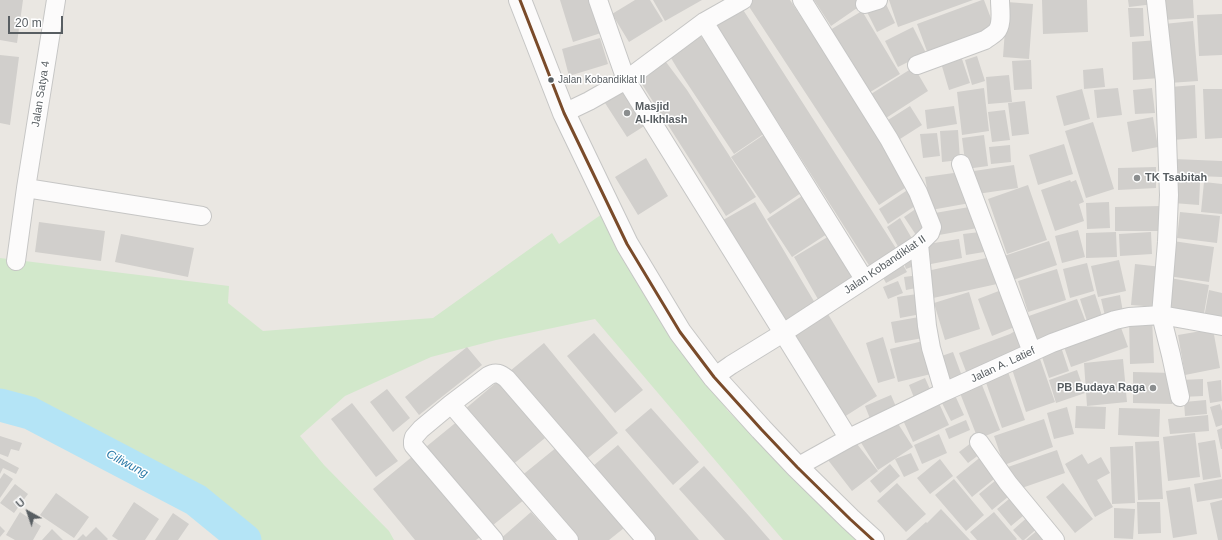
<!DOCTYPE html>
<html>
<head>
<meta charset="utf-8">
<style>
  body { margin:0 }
  #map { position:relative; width:1222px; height:540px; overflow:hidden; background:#eae7e2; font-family:Arial,sans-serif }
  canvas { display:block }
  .north { position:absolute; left:8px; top:492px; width:40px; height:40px; -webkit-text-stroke:3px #fff; paint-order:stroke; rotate:320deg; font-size:11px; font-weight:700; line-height:16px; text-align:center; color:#585e62 }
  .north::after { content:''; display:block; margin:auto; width:14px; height:18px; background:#585e62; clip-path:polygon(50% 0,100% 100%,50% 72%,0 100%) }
  .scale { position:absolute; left:8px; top:16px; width:55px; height:18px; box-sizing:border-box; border:2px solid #585e62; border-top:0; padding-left:5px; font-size:12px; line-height:14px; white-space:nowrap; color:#585e62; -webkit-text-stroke:3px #fff; paint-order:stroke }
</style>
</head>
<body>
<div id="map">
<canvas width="1222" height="540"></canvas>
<div class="north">U</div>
<div class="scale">20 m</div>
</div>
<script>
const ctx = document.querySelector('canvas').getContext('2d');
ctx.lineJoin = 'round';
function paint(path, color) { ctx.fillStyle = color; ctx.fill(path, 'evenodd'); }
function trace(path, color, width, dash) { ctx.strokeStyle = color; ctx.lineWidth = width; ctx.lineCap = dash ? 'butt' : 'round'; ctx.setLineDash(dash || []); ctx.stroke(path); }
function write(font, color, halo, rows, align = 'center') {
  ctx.font = font + ' Arial,sans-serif'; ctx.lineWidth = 3; ctx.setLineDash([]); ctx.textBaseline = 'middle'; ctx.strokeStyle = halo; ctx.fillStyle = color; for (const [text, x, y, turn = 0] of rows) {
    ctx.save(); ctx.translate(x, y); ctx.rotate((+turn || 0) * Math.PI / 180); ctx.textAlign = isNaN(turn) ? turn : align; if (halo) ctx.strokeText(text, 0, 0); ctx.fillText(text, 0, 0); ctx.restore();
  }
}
paint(new Path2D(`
  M605,212L727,410L860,540H783L595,319L496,340L431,357L345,396L300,436L324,465L389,531L394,540H221L181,500L89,439L0,415V258L229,286L228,303L263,331L433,318L552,233L559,244Z`), '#d2e8cb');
trace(new Path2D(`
  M0,405L30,413L196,500L245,540`), '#b4e4f6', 33);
paint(new Path2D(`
  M0,0H23L17,43L0,40Z
  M560,0H590L601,33L573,42Z
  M635,0H650L663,21L629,42L612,14Z
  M653,0H702L665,21Z
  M749,0H790L911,184L879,205L746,2Z
  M814,0H856L860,6L831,26Z
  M889,0H973L898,27Z
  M982,0H984L995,29L928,54L917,24Z
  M1042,0H1087L1088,32L1043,34Z
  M1128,0H1153L1154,4L1129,7Z
  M1162,0H1193L1194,18L1163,20Z
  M885,2L895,23L877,32L866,10Z
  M1007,2L1033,4L1029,59L1003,57Z
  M740,5L899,253L872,270L714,22Z
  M1128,8H1143L1144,36L1130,37Z
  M862,11L900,74L867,94L830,30Z
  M1222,14V55L1199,56L1197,15Z
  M1193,21L1198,81L1169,83L1164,24Z
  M913,27L926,53L898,67L885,41Z
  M697,33L711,46L768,131L734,154L677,68L668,53Z
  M600,38L608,64L569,76L562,49Z
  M1158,40L1160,78L1133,80L1132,42Z
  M0,55L19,57L10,125L0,123Z
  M961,56L970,83L949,90L941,63Z
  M977,56L985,81L972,85L965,60Z
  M663,58L687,90L756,197L726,216L638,78Z
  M1031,60L1032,89L1014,90L1012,61Z
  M914,67L928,91L886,118L871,94Z
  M1103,68L1105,87L1084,89L1083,70Z
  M1009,75L1012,102L988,104L986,77Z
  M1195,85L1197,138L1173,140L1170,87Z
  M984,88L989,131L962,135L957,92Z
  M1118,88L1122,115L1097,118L1094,90Z
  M1152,88L1155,113L1135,114L1133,90Z
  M627,89L649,123L627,137L605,103Z
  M1082,89L1090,119L1064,126L1056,96Z
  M1203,89H1222V138L1205,139Z
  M1025,101L1029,134L1012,136L1008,103Z
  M910,106L922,125L900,139L888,120Z
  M954,106L957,124L927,129L925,110Z
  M1005,110L1010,140L992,142L988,112Z
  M1153,117L1158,147L1132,152L1127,122Z
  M1093,122L1114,189L1086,198L1065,131Z
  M958,130L960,160L942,162L940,131Z
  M937,133L940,156L923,158L920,134Z
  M765,134L804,191L770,214L731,157Z
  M984,135L988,166L966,169L962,138Z
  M1064,144L1073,174L1038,185L1029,155Z
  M1010,145L1011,162L991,164L989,147Z
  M646,158L668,196L638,215L615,177Z
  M1174,159L1222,161V177L1173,175Z
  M1014,165L1018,188L977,194L974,171Z
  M1156,167V188L1118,190V168Z
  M961,172L970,203L931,210L925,177Z
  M1070,180L1071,182L1076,180L1084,202L1079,204L1084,221L1055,231L1041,190Z
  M1175,181L1200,182L1199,205L1173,203Z
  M1204,182L1222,184V214L1201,212Z
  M1028,185L1047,240L1007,254L988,199Z
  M909,189L918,204L888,224L879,209Z
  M802,196L827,234L792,257L767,219Z
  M755,202L815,303L784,321L723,220Z
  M1109,202L1110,228L1087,229L1086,203Z
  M975,206L983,227L939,235L935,213Z
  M1161,206L1162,231H1115V207Z
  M917,208L930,226L916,235L904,217Z
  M1180,212L1220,216L1217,243L1177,238Z
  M900,218L914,242L900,250L887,227Z
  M39,222L105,231L101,261L35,252Z
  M1078,230L1085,257L1062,263L1055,236Z
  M980,232L984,252L966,255L963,234Z
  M1116,232L1117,257L1086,258V233Z
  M1151,232L1152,254L1120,256L1119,234Z
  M121,234L194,248L188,277L115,262Z
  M831,235L856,279L819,301L794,257Z
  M959,239L962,258L931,264L928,244Z
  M1049,241L1057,265L1013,280L1004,256Z
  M1173,241L1214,247L1209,282L1168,276Z
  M916,253L920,264L906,269L902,258Z
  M991,257L997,284L933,298L927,271Z
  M1119,260L1126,291L1098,297L1091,266Z
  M901,261L907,272L886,283L880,272Z
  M1087,263L1094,291L1070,298L1063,269Z
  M1135,264L1162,267L1157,307L1131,305Z
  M1057,269L1066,300L1028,312L1018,281Z
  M919,275L921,287L906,290L904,277Z
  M1170,278L1209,285L1203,319L1164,312Z
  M898,281L903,293L888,299L883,287Z
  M1004,289L1017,326L992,336L978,299Z
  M1209,290L1222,293V321L1204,318Z
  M969,292L980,329L945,340L934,303Z
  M917,294L921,314L900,318L897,297Z
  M1095,294L1102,316L1087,321L1080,299Z
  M1120,295L1123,312L1105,316L1101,299Z
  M1077,299L1087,325L1035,344L1026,317Z
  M825,309L877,396L844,417L791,330Z
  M919,317L923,338L895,343L891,322Z
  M1152,318L1154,363L1130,364L1129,319Z
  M1119,322L1128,347L1071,367L1062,341Z
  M1020,328L1027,349L967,374L959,353L1010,334Z
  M1213,329L1220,368L1185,375L1178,335Z
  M594,333L643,390L615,413L567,356Z
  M883,337L895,378L878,383L866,343Z
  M923,341L931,374L898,382L890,349Z
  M544,343L618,433L584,461L510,371Z
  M1060,344L1069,371L1049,378L1040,351Z
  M467,347L482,365L419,415L405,397Z
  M953,352L963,379L946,385L936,358Z
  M1039,356L1055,402L1026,412L1011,366Z
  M1123,359L1127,402L1087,406L1084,363Z
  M1007,369L1025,420L1002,428L984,377Z
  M1077,370L1085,393L1056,403L1049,380Z
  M1133,372L1173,373L1172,404L1133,403Z
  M925,378L932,394L915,400L909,385Z
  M1203,379V396L1182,397L1181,380Z
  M980,380L1000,430L978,439L958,388Z
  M1221,380L1222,401L1210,403L1207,382Z
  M498,381L545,438L511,466L464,410Z
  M387,389L410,418L393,432L370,402Z
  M953,391L964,415L951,421L939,397Z
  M891,395L897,409L871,421L865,406Z
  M1206,400L1207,414L1185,416L1184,402Z
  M938,401L949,425L913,442L902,418Z
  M352,403L398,461L376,477L331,419Z
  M1220,404L1222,411V425L1216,427L1210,407Z
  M1076,406L1106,407L1105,429L1075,428Z
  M1067,407L1074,434L1054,439L1047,413Z
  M651,408L699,462L673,485L625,430Z
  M1119,408L1160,409L1159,437L1118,435Z
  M1208,415L1209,431L1170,434L1168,419Z
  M895,419L913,447L878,470L860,441Z
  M1044,419L1053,447L1004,465L994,436Z
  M459,420L525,499L487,530L421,451Z
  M966,420L970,430L949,439L945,429Z
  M1222,428V449H1221L1217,430Z
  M1195,433L1200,477L1168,481L1163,437Z
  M939,434L947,453L922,464L914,445Z
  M0,436L22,443L19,451L11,449L8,457L0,454Z
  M854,440L878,471L852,491L828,460Z
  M975,440L984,451L968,463L959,452Z
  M1215,440L1221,477L1203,480L1198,443Z
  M1159,441L1163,499L1138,500L1135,442Z
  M618,445L699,540H656L593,466Z
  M1133,446L1135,503L1112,504L1110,447Z
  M557,447L624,528L609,540H572L520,477Z
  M1057,450L1065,473L1016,490L1008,467Z
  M911,453L919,470L904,477L895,459Z
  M1082,454L1088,464L1101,457L1110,473L1097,480L1113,507L1095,517L1065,464Z
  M983,455L999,475L972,497L956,477Z
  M413,456L480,537L476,540H415L373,489Z
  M0,458L19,468L16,474L3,468L0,474Z
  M940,459L953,476L930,494L917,478Z
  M890,464L900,476L880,493L870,481Z
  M704,466L749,516L770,540H725L679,489Z
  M4,473L13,479L0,498V479Z
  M1001,476L1014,492L992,510L979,494Z
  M954,479L984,515L966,531L935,495Z
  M1222,479V498L1197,502L1194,484Z
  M897,483L926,514L906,532L877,501Z
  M1063,483L1093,519L1075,533L1046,497Z
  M15,484L28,494L14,513L0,503Z
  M1190,487L1197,534L1173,538L1166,491Z
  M56,493L89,517L74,538L40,515Z
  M1015,494L1029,511L1011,526L997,509Z
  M1222,500V540H1218L1210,503Z
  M134,502L159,519L145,540H118L112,536Z
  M1137,502H1160L1161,533L1138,534Z
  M1114,508L1135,509L1133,539L1114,538Z
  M941,509L970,540H906L926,522L927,523Z
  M20,512L41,526L33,540H15L6,535Z
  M531,512L556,540H499Z
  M994,512L1017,539L1016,540H977L970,532Z
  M173,513L189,524L178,540H155Z
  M1030,515L1040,526L1024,540H1022L1013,530Z
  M0,526L5,531L0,537Z
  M96,527L108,539L107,540H77L83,534L86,537Z
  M1040,528L1050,540H1026Z
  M52,529L63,540H42Z`), '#d1cfcc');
const minor = new Path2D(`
  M598,0L626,80L847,436
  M1156,0L1165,81L1169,195L1167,242L1161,315L1171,355L1180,397
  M865,4L878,0
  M704,22L864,279
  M917,65L985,40C989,37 993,35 996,32C1003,25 1000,9 1000,0
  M564,113L589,101L626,80L704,22L743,0
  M961,164L1032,352
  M26,188L202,216
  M919,244L927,326L931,348L944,392
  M16,261L26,188L56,0
  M714,377L731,365L783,333L919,244L930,233L932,227L918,192L889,139L802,0
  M451,404L569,540
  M979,442L1008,483L1055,540
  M797,467L849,438L944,392L1052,343L1115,320L1129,317L1161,315L1222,326
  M494,540L413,445V441L414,437L421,429L451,404L488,376C496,371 501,374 507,379L646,540`);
const secondary = new Path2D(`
  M520,0L564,113L627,244L680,332L714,377L761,429L797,467L850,519L873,540`);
trace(minor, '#c6c6c5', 20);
trace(secondary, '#c6c6c5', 24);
trace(minor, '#fcfbfb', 18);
trace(secondary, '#fcfbfb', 22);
trace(new Path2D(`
  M520,0L564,113L627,244L680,332L714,377L761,429L797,467L850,519L873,540`), '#7a4b2a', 3);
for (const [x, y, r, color] of [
  [551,80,3.5,"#585e62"],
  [627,113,4,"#8b8e8f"],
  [1137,178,4,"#8b8e8f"],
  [1153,388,4,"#8b8e8f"]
]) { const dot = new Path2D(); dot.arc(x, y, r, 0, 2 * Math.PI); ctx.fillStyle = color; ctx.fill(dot); trace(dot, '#fff', 1.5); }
write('10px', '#585e62', '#fff', [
  ["Jalan Kobandiklat II",558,80]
], 'left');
write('11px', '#585e62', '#fff', [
  ["Jalan Satya 4",41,94,-81],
  ["Jalan Kobandiklat II",885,265,-34],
  ["Jalan A. Latief",1003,365,-25]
]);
write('bold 11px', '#585e62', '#fff', [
  ["Masjid",635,107],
  ["Al-Ikhlash",635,120],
  ["TK Tsabitah",1145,178],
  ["PB Budaya Raga",1145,388,"right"]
], 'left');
write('italic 12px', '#2d7ba8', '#fff', [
  ["Ciliwung",127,464,28]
]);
</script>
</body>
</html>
